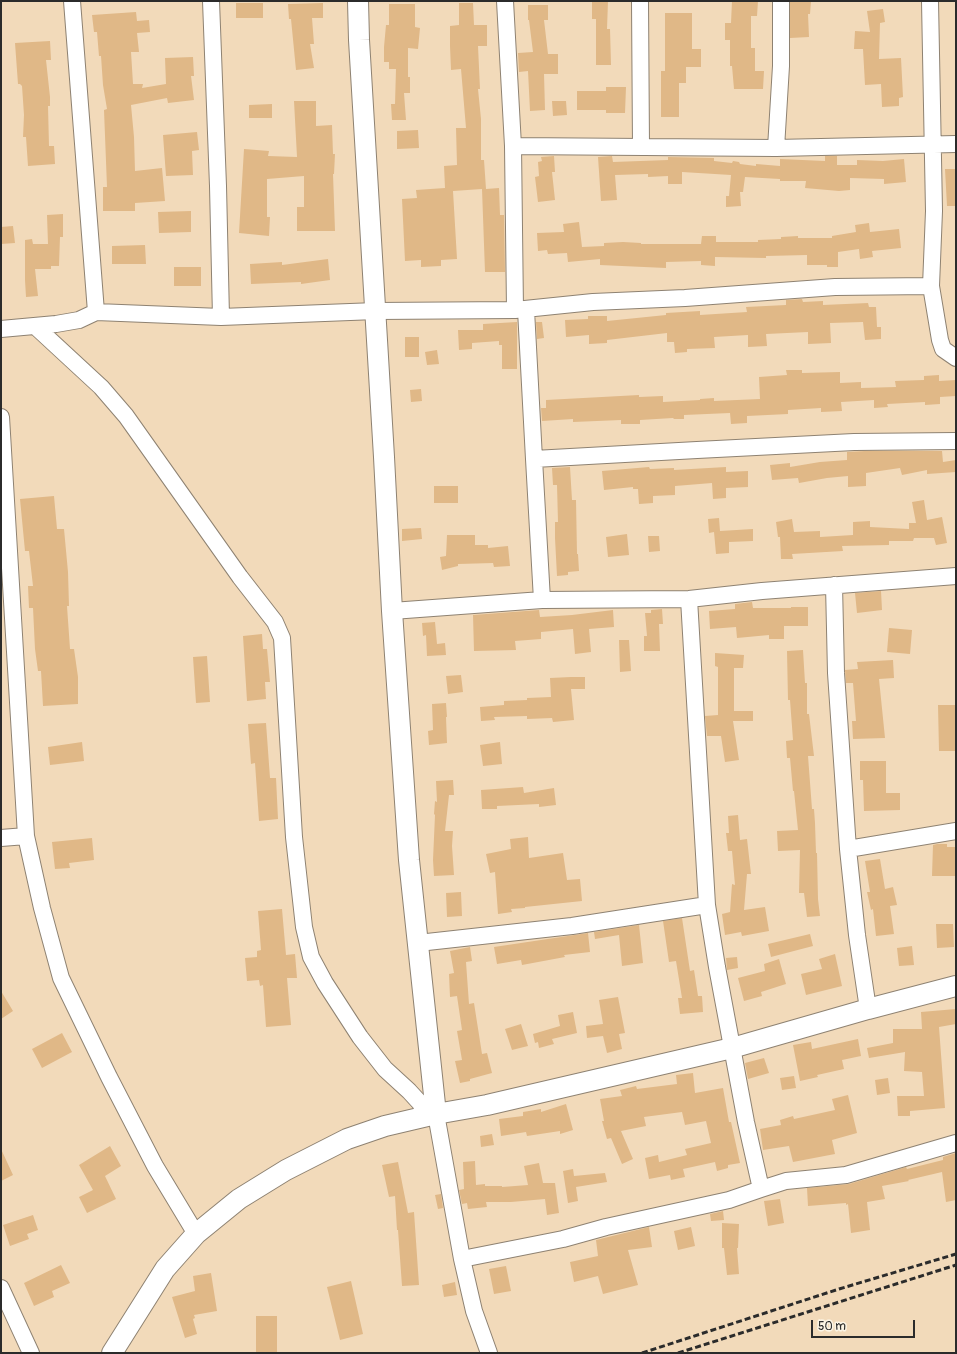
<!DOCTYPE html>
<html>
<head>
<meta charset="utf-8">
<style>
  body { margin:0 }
  #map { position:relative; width:957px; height:1354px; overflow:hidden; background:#f2daba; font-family:Pangolin,sans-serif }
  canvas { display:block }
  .frame { position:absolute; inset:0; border:2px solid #2b2b2b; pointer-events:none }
  .scale { position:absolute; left:811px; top:1320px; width:104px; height:18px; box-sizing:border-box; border:2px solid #2b2b2b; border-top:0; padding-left:5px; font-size:12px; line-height:14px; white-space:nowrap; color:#2b2b2b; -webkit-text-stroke:3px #fcf5e5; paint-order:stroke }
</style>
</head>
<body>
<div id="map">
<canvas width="957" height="1354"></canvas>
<div class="frame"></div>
<div class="scale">50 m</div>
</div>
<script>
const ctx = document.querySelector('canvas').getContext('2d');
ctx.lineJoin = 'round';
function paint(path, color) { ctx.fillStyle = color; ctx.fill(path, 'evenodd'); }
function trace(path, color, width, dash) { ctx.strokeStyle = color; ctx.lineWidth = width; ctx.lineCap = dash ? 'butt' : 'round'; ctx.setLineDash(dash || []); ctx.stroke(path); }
paint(new Path2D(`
  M592,1H608L607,29H610L611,65H596V19H592Z
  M732,1H758L757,16H751V48H755V71H764L763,89H734L732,66H730V40H725V23H731Z
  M790,1H811L810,14H808L809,37L790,38Z
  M236,3H263V18H236Z
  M323,3V18H312L314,44H310L314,68L296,70L291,19H289L288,4Z
  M459,3H473L474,25H487V46H478L480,89H478L481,119V160H484L486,189L499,188L500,215H504L505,272H485L482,189L453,191L457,259L441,260V266L421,267V260L405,261L402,199L417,198L416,190L445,188L444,166L457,165L456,128H466L461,69L451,70L450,46V26L459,25Z
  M389,4H415V27L420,28L418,49L408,48V77H410V93H404L406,120H392L391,104H395L396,69H389V62H384V47L386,25H389Z
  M528,5H548V20H544L548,54H558V74H544L545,110L530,111L528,71L519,72L518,53L533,52L529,20H528Z
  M883,9L885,22L880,23L879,59L901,58L903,97L899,98V106L882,107L881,84L865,85L863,49H854L855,31L870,32L867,11Z
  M136,12L137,21L149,20L150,32L137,33L139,52H131L133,84H143L142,88L166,84L165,58L193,57L194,76H191L194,100L168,103L167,98L131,105L134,137L135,171L162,168L165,201L135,203V211H103V187H107L104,110L107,109L103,85L101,56H99L97,32H94L92,15Z
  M665,13H692V49H701V67H686V83H679V117H661V71H665Z
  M50,41L51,60H46L50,97V106H48L49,146H54L55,164L28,166L26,137H23L24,115L22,86L20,84H18L15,43Z
  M606,87H626L625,113H606V110H577V91H606Z
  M294,101H316V126L332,125L333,154H335L334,174H333L335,231H297V207H304V176L267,179V217H270L269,236L239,233L244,149L269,151L268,156L297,157Z
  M552,101H566L567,115L553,116Z
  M272,104V118H249V105Z
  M418,130L419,148L397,149V131Z
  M197,132L199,150L192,151L193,175L166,176L163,135Z
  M554,156L555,172H552L555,200L538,202L535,177L539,176L538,162L542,161L541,157Z
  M612,156L613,162L668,160V157L714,158V161L732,163L733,161L739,162L740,164L756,166V164L780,166V159L825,161V156H837V165H857V160L883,161L904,159L906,182L884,184V179L850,178V190L839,191L805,188L806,181H780V179L745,177L743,192H740L741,206L726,207V196H729L731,175L682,172V184H668V176L648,177V174L615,175L617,200L601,201L598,157Z
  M945,169H956V206H947Z
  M191,211V232L159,233L158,212Z
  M63,214V237H60L59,266H51V269H35L38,296L26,297L25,280V240L32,239L33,244H48L47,215Z
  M579,222L582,247L604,246V243L623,242L641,243V244H701L702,236H716V242H758V240L781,239V237L798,236V238H832V236L856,232L855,225L869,223L870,232L899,229L901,248L872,251L873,257L860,259L859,249L838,252V267H827V265H807V255L766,256V258L715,257V266L701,265V261L666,262V268L600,265V259L568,262L567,253L548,254L547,250L538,251L537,233L564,232L563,224Z
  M13,226L15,243L1,244V227Z
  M145,245L146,264H112V246Z
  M328,259L330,280L301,284V282L251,284L250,264L282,262V265Z
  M174,267H201V286H174Z
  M802,299L803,302L823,301V305L868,303L869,307H876L877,327H881V339L865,340L863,322L830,323L831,343L808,344V332L766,334L767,346L748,347V335L714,337L715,348L687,349V352L675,353L674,342H667V333L607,340V343L589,344V335L566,337L565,320L588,319V316H607V321L666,315V313L700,311V315L747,312L746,307L786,305V300Z
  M517,322V369H502V345H499V341L472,343V349L459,350L458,330H483V324Z
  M536,322H542L544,338L537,339Z
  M405,337H419V357H405Z
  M437,350L439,364L427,365L425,352Z
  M786,370H802V373L840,372V383L861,382V388L896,387L895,381L924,380V376L939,375V381L956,380V396L940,397V404L925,405V402L887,404L888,407L874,408V400L841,402L842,411L821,412V408L788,410V414L747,416V423L731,424L730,413L684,415V419H674L673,418L640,420V424H621V420L573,422V419L542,421L541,408H546V400L639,395V397L663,396V402L700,400V399L714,398V401L760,399L759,377L787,375Z
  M421,389L422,401L411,402L410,390Z
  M865,451H942L943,462L956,460V472L927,474V470L902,475L900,468L866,473V486L848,487V476L827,478L799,483L798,478L772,480L770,465L790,463V467L820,462L847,460V452Z
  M570,467L572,500H576L577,554H578L579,571L568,572V575L557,576L555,538V522H558L557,485H553L552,468Z
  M649,467L650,469L674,468V470L726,467V472L748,471V487L726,488V498L713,499L712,483L675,486V495L653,496V503L639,504L638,489H633V487L604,490L602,471Z
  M434,486H458V503H434Z
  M54,496L57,529H64L68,572L69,606H67L70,649H74L78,677V704L43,706L41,671H38L35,649L33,608H29L28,586H33L29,551H25L20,499Z
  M924,500L927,520L942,517L947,543L936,545L934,538H914L913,541H889V545L842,546L843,551L792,554L793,559H781L780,537H778L776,522L792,519L794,532L820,531V537L853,535V522L870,521V527L909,529V523H916L912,502Z
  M719,518L720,531L753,529V541L729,542V553L716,554L714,532L709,533L708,519Z
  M421,528L422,539L402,541V529Z
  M627,534L629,555L608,557L606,537Z
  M447,535H475V545H488V548L508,546L510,566L494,567L493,563L458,564V566L442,570L440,557L446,556Z
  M648,536H659L660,551L649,552Z
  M881,591L882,610L857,613L855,593Z
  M752,602L753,608H791V607H808V626H784V639H769V635L737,638L736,627L710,629L709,611L735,609V604Z
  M662,609L663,624H659L660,651H644V636H647L645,613H651V610Z
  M539,610L540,617L572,615L613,610L614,627L589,629L591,652L575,654L573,629L541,632V639L515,641L516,650L474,651L473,615Z
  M435,622L437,644L445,643L446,655L427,656L426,635L423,636L422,623Z
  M889,628L912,630L910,654L887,652Z
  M262,634L263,649H267L270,682H265L266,699L247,701L243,636Z
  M619,640H629L631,671L620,672Z
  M803,650L805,683H807V714H809L814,756H808L812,809H814L815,823L816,853H817L818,899L820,916L807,917L804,893H799L800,850L778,851L777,831L798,830L794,791H793L790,758H787L786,741L793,740L790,700H788L787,651Z
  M715,653L744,655L743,668H734V711H753V721H733L739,760L725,762L721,736H707L705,716L718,715V667L715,666Z
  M207,656L210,702L196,703L193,657Z
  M893,660L894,678L879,679L885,738L853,739L852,721H856L853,683H846L845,670L858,669L857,662Z
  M461,675L463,692L448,694L446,676Z
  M571,677H585V689H571L574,720L553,722L552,718L527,719V716L494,717L495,720L481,721L480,707L504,705V701L527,700V698L551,697L550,678Z
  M446,703L447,717H446L447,743L429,745L428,731L433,730L432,704Z
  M938,705H956V751H939Z
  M266,723L270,778H276L278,819L259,821L255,763L251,764L248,724Z
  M82,742L84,761L50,765L48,747Z
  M500,742L502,764L483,766L480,745Z
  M860,761H886V793H900V810L864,811L863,780H860Z
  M453,780L454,795H449L445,831H453L452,846L454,875L434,876L433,860L435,815L434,814L435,801L437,802L436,781Z
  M523,787L524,793L554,788L556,805L539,807V804L497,806V809H482L481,790Z
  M738,815L740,840L747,839L751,874H747L744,910L765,907L769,931L742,936L741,932L725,935L722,914L730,912L732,884L735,885L732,851H728L726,833H729L728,816Z
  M528,837L529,858L563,853L567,880L580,879L582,901L525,907V908L511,909L512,912L498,914L495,872L490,873L486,854L511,849L510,839Z
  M92,838L94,860L69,863L70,868L55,869L52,842Z
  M937,844H947V847H956V876H932L933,845Z
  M880,859L885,889L893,887L897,905L890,906L894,934L876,936L873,909L871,910L867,892H870L865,861Z
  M461,892L462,916L447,917L446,893Z
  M282,909L286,955L295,954L297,978H287L291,1025L266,1027L263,985L260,986L259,980L247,981L245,958L257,957V951L261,950L258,911Z
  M682,918L690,971L694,970L698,996H702L703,1012L680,1014L678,998H682L676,961L669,962L663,921Z
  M936,924H953L954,947L937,948Z
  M639,925L643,963L622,966L619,935L595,939L594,932Z
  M588,933L590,952L564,955L565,957L522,965L521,960L497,964L494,947Z
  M810,934L813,946L771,957L768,944Z
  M912,946L914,965L899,966L897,948Z
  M470,947L472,961L466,962L469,1004L474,1003L482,1054L487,1053L492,1073L470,1079V1081L460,1083L455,1061L462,1060L457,1031L462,1030L457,996L450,997L449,974L454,973L450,951Z
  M835,954L842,986L806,995L801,974L822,969L819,959Z
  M737,957L738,968L727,970L726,958Z
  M779,959L786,984L761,992L762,996L744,1001L738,978L765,971L764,964Z
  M1,991L13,1011L1,1019Z
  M618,997L625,1033L619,1034L622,1049L607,1053L603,1036L587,1038L586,1026L603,1024L599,1000Z
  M956,1009V1024L939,1027L945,1108L910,1111V1116H898L897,1096H924L922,1072L904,1071L905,1052L869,1058L867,1048L893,1043V1029H922L921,1012Z
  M573,1012L577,1033L552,1039L554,1044L539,1048L538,1042L535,1043L533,1034L560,1026L558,1015Z
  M521,1024L528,1046L512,1050L505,1029Z
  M62,1033L72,1052L42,1068L32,1049Z
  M858,1039L861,1056L842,1060L844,1069L817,1075L818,1077L800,1081L793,1045L811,1042L812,1049Z
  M764,1058L769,1073L748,1079L745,1063Z
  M693,1073L695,1093L723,1088L729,1122H731L740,1163L728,1165V1168L717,1171L715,1162L683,1169L685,1177L671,1180L670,1175L649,1179L645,1158L658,1155L659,1162L687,1155L685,1149L711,1143L706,1121L685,1125L682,1112L644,1117L646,1126L621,1131L633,1159L622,1164L611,1138L607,1139L602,1121H604L600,1099L622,1096L620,1090L636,1086L637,1089L677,1084L676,1075Z
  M794,1076L796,1088L782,1090L780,1078Z
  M888,1078L890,1093L877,1095L875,1080Z
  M848,1095L857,1133L832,1140L835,1154L793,1162L789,1146L763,1150L760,1129L781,1125L780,1120L793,1116L794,1119L835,1110L832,1099Z
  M566,1104L573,1130L560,1134V1131L527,1136L526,1132L501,1136L499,1119L523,1116V1112L541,1109V1112Z
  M492,1134L494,1145L481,1147L480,1136Z
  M110,1146L121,1166L105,1176L116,1199L87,1213L79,1197L93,1190L79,1165Z
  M1,1149L13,1175L1,1181Z
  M956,1153V1200L946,1202L942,1172L908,1180L909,1181L882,1186L885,1199L867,1202L870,1230L851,1233L848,1204L846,1205V1203L808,1206L807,1188L849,1184L906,1167L907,1169L943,1160V1157Z
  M475,1161L476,1185L485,1184V1186H502V1187L528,1185L524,1166L539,1163L543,1183H555L559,1213L547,1215L545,1199L511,1202H486L487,1207L468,1209L467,1203L462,1204L459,1190L464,1189L463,1162Z
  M398,1162L408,1213L414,1212L419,1285L402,1286L398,1230H397L395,1196L389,1197L382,1165Z
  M573,1169L574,1176L605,1173L607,1182L576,1187L578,1201L568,1203L563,1171Z
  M441,1194L443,1208L438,1209L435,1195Z
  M780,1199L784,1223L768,1226L764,1201Z
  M723,1211L724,1220L711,1221L710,1214Z
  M33,1215L38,1230L27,1234L29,1239L10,1246L3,1225Z
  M722,1223L739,1224L738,1248H737L739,1274L727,1275L724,1248H722Z
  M649,1227L652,1247L628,1250L638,1285L603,1294L598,1276L574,1282L570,1262L598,1256L596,1240Z
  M691,1227L695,1246L678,1250L674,1231Z
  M61,1265L70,1283L52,1291L54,1297L34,1306L24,1283Z
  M506,1266L511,1291L494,1294L489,1269Z
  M211,1273L217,1311L194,1315L195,1318L193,1319L197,1334L185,1338L172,1297L195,1291L193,1276Z
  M351,1281L363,1334L340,1340L327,1287Z
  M455,1282L457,1295L444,1297L442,1285Z
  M256,1316H277V1353H256Z`), '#e0b887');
const minor = new Path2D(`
  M72,1L96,312
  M211,1L218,186L221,317
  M505,1L513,146L776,148L956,144
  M640,1L641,147
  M776,148L781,66V1
  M931,286L940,340L943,349L956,358
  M515,310L593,302L685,298L835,287L931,286L934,211L930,1
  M526,310L534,459
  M35,326L101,387L126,416L240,577L275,622L282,638L294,837L304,927L311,957L325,983L360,1037L385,1069L409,1091L420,1103L426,1116
  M1,329L56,324L79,320L96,312L221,317L376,311L515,310L513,146
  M1,417L26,836L42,908L61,978L109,1077L155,1166L196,1234
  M834,585L836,673L848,849
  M689,599L707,905L717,967L746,1122L761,1189
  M542,600L534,459L697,450L854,442L956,441
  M392,611L542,600L689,599L762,591L956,576
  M1,838L26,836
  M418,943L572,926L707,905
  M868,1009L857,935L848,849L956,831
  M436,1114L462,1259L474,1311L489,1353
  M462,1259L563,1239L606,1227L729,1200L761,1189L786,1181L846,1175L956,1143
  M1,1288L31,1353`);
const tertiary = new Path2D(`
  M358,1L359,40L384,457L392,611L409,860L436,1114
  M112,1353L165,1269L196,1234L239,1199L286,1170L347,1139L385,1126L436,1114L487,1105L732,1048L868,1009L956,986`);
trace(minor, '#8e8272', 18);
trace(tertiary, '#8e8272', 22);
trace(minor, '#fff', 16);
trace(tertiary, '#fff', 20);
trace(new Path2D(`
  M642,1353L839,1289L956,1254
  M678,1353L956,1265`), '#2b2b2b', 3, [6, 3]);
</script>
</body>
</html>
